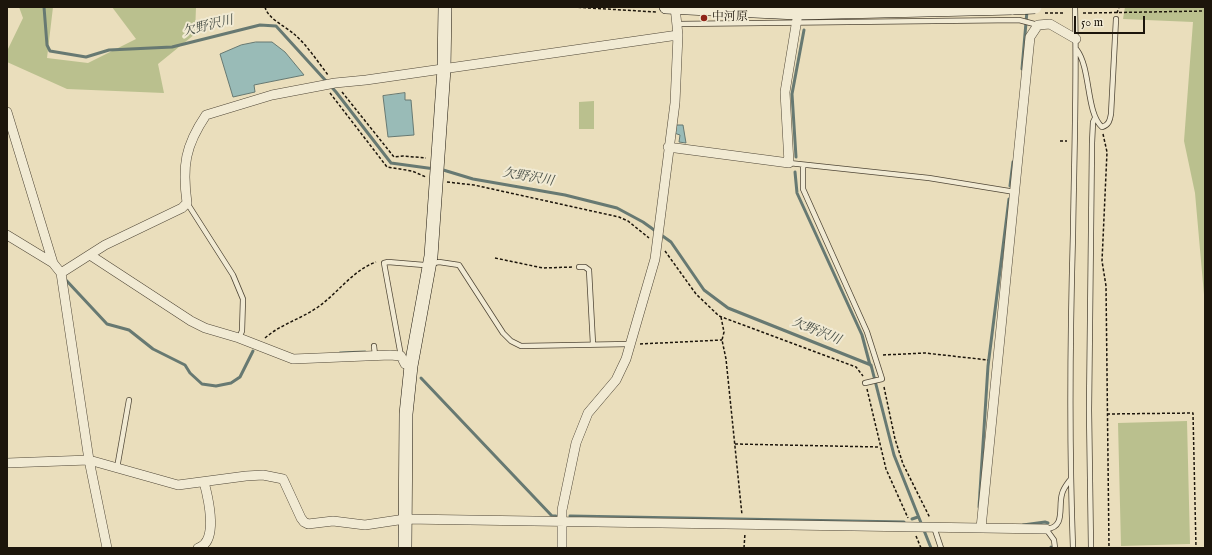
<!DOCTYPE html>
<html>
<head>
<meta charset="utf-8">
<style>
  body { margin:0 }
  #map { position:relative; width:1212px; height:555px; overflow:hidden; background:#eadebc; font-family:"IM FELL English",serif }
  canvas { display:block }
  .frame { position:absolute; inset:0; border:8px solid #1c150b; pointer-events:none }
  .scale { position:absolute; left:1074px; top:16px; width:71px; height:18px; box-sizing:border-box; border:2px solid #1c150b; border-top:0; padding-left:5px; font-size:12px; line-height:14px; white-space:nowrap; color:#1c150b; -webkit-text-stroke:3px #f1ead3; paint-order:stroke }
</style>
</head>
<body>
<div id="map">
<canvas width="1212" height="555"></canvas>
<div class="frame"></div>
<div class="scale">50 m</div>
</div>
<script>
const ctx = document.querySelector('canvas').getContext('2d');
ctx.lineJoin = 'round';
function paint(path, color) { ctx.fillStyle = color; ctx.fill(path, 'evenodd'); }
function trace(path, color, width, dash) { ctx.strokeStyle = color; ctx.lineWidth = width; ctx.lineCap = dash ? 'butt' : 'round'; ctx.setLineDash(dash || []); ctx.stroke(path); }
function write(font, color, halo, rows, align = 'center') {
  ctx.font = font + ' "IM FELL English","Noto Serif JP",serif'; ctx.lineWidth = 4; ctx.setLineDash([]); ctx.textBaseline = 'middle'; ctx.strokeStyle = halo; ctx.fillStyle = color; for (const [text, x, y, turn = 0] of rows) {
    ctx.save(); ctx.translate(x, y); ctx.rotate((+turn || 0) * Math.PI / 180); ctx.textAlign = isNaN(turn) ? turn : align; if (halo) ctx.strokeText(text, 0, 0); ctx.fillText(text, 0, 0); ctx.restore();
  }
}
paint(new Path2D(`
  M19,7H53L47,58L88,63L136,39L112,7H196L195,34L158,64L164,93L67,89L7,62L8,49L23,18Z
  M1125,7H1205V306L1195,193L1184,141L1193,22L1123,19Z
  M594,101V129H579V102Z
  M1187,421L1190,544L1121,546L1118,423Z`), '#bac08e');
const water = new Path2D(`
  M256,42H272L285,52L304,75L254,85L255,92L233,97L220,54L241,45Z
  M405,93V100H411L414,135L388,137L383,96Z
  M675,125H683L686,143L679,142L680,135L674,133Z`);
paint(water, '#99bbb7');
trace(water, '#677972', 1);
trace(new Path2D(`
  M44,7L47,45L50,51L86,57L109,50L172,47L260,25L276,26L336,92L391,163L435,169
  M1022,69L1027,11
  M796,157L792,94L804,30
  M440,169L473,179L565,195L617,208L643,222L671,242L704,290L728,308L871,365L894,455L931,548
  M795,172L797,193L862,335L870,365
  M1010,186L1013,162
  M65,279L107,324L129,330L153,349L185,365L190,373L202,384L216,386L231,383L240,377L253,351
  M340,353L365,352
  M421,378L552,516H556
  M979,507L988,366L1009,199
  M570,516L904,522
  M912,519L918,517
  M1023,525L1045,522L1048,523
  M1051,547V548`), '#677972', 3);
const lane = new Path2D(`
  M677,24L1019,20L1038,25
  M1077,50C1091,69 1086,113 1102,127C1109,125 1110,120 1111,114L1116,19
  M789,163L929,178L1015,192
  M803,165V189L867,332L882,379L865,383
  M186,204L189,206L233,275L243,299L242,331L239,338
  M579,267H585L589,270L593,344
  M374,346L375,355
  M401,356L384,263L388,262L424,265L439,262L459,265L503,333L511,341L521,346L630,344
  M117,468L129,400
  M934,527L941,548
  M1046,529C1066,528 1058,507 1062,494C1063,489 1067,484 1070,480
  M1046,529L1054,540L1055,548
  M1073,548C1069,443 1070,338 1073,234C1074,158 1077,83 1075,7
  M1091,548L1089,410L1092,143L1093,122L1095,118`);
const street = new Path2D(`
  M7,112L53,263
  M668,147L789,163L785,92L798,13
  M7,235L53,263L61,273L89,460L107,548
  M90,255L191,321L205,328L239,338L293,359L390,355L401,356L405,364L411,366
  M61,273L105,245L182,208L187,203C182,166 185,146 206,115L272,95L335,83L366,80L678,35
  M7,463L89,460L178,485L246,476L263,475L283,479L301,518L304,522L308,524L333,521L365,525L405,519L1046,529
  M981,528L1030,37L1038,25L1050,24L1076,39
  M198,548C219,542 208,497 204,482
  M562,548V510L576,443L588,413L616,380L626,359L655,259L675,103L678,35L675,7`);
const secondary = new Path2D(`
  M666,7L798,13L1013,8
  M405,548L406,414L411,366L431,256L444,69L445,7`);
trace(lane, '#504737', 6);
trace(street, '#504737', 10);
trace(secondary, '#1c150b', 14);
trace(new Path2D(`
  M265,7C268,19 285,26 294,34C307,45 318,62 328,75
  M573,7L656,12
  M1045,13H1063
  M1083,13H1089
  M1117,13L1119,7
  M342,92L394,157L403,156L426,158
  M330,93L387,167L412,171L426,177
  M1103,134L1107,152L1102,261L1106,286L1109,548
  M1060,141H1067
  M447,182L474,185L619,217L628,221L649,238
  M665,251L696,294L719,316L856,367L863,376
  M495,258L543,268L573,267
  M721,317L724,332L722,340L726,359L742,515
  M265,338C281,324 301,319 318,307C338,293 353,270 376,262
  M640,344L722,340
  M883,355L925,353L988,360
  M884,387L895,439L903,464L930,518
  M867,389L886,469L908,518
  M1107,414L1193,413L1196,548
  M735,444L879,447
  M916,536L921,548
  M744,548L745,533`), '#1c150b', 1.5, [3, 2]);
trace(lane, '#f1ead3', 4.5);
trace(street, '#f1ead3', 9);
trace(secondary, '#f1ead3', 13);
const secondaryBridge = new Path2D(`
  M1013,8L1035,7`);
trace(secondaryBridge, '#1c150b', 14, []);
trace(new Path2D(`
  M1089,13L1205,11`), '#1c150b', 1.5, [3, 2]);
trace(secondaryBridge, '#f1ead3', 13);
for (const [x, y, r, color] of [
  [704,18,4,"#8f2418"]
]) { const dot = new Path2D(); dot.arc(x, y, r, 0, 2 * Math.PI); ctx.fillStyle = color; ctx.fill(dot); trace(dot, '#f1ead3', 1.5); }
write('12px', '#1c150b', '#f1ead3', [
  ["中河原",712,18]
], 'left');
write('italic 13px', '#484f47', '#f1ead3', [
  ["欠野沢川",208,27,-14],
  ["欠野沢川",528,178,10],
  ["欠野沢川",816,332,22]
]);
</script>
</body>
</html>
